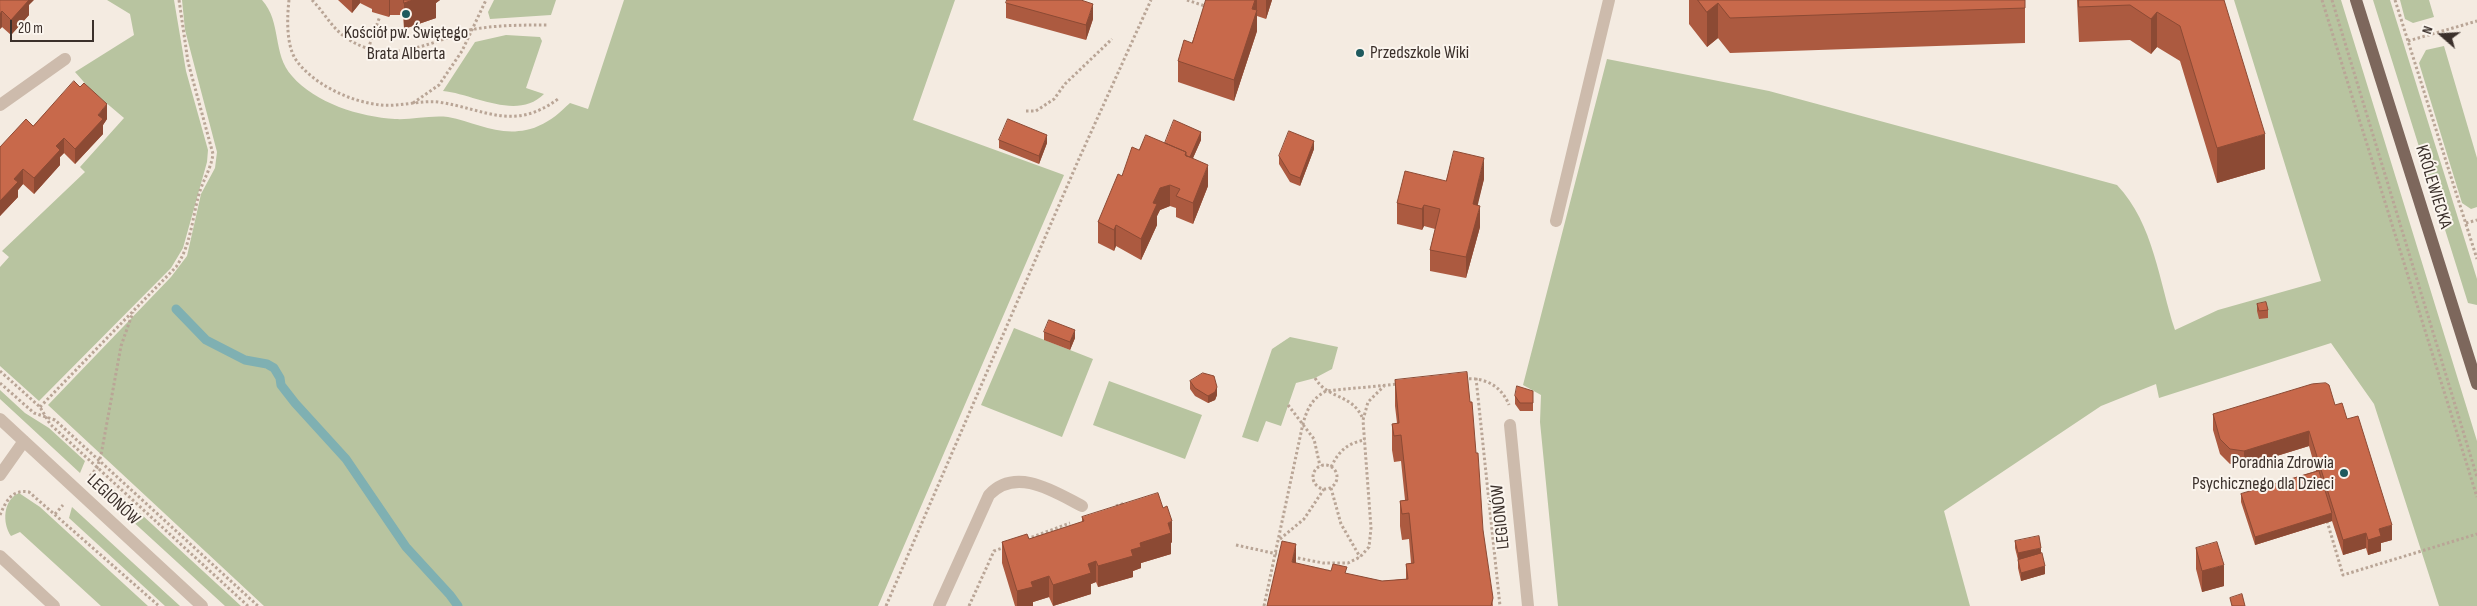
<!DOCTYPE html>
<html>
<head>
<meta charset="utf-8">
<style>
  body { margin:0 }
  #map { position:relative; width:2477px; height:606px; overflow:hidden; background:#f4ebe1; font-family:"Sofia Sans Condensed",sans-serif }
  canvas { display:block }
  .north { position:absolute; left:2417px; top:10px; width:50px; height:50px; -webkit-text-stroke:4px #fbf5ee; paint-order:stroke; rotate:289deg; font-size:14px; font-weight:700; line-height:20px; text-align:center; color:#3b302b }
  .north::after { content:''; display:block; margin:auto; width:18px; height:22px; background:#3b302b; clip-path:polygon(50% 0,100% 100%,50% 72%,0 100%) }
  .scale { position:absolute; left:10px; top:20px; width:84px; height:22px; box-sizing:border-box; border:2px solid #3b302b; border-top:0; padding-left:6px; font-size:15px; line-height:18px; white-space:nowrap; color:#3b302b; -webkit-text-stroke:4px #fbf5ee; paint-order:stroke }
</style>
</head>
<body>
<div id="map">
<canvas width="2477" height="606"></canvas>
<div class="north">N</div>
<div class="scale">20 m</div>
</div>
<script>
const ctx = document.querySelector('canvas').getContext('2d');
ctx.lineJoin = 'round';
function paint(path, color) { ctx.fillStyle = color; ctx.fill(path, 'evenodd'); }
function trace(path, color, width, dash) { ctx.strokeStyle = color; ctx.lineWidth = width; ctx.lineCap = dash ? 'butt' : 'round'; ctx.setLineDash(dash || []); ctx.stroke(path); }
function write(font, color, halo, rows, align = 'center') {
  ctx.font = font + ' "Sofia Sans Condensed",sans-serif'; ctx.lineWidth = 4; ctx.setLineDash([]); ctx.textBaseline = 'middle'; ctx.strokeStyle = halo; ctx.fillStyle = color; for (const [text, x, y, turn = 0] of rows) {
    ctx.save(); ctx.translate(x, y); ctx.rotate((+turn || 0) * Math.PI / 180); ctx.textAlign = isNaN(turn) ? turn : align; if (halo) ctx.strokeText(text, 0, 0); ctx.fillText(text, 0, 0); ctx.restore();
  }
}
paint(new Path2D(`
  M107,0H174L186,71L208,150L207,162L183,248L171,268L39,401L0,366V267L9,257L2,251L85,172L80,167L124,118L91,90L75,72L134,35L130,14Z
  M182,0H262C282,22 272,54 292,76C315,103 360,117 395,119C412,120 430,115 448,117C475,122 497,136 526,130C537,128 550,121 559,113C563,110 566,106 570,103L588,109L624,0H955L913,120L1064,175L878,606H264L48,405L171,277L187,256L201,194L215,168L217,152L185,30Z
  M494,0H556L551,15L490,19L488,12Z
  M2234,0H2341L2477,441V606H2439L2374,404L2331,343L2159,398L2156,384L2101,406L1944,511L1970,606H1558L1540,422L1541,395L1523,385L1607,59L1769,91L2117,185C2154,224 2159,282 2175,330L2218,310L2321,281Z
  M2373,0H2390L2477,279V305L2468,303Z
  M2400,0H2429L2434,17L2413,23L2405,19Z
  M506,35L540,37L542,41L526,88L544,94C517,121 474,94 443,91L475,42Z
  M2444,46L2477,158V207L2471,209L2462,203L2419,63L2426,50Z
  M1014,328L1093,359L1062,437L981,405Z
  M1290,337L1338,347L1332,369L1315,378L1296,383L1281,426L1266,421L1258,442L1242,437L1272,349Z
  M1109,381L1202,415L1185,459L1093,425Z
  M0,390L25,413L49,428L85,461L80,473L0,399Z
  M104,480L241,606H225L93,485Z
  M19,493L40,507L148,606H101L20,532L11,536C2,523 3,500 19,493Z
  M72,507L180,606H165L69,518Z`), '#b8c4a0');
trace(new Path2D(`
  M176,309L206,340L245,360L267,364L274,368L280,378L281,385L295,403L346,459L406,547L450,595L458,606`), '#7fb0b2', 9);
trace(new Path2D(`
  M289,0C287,17 286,45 296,60C314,85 351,102 381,105C400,107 420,100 438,102C486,109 513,132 558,99
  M312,0C325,13 332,29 348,39C381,61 416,49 450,37C458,35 466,30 475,29C499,25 523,25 547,25
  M1187,0L1208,7
  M2322,0L2477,497
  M2332,0L2477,477
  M2395,0L2477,259
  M2408,41L2477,21
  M368,49L380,16
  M413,103L439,85L462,51L486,0
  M1026,111H1036L1054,99L1065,84L1112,39
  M2466,223L2477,220
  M0,371L40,407L50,424L248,606
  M1315,378C1328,400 1352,393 1363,419
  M1476,378L1500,606
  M1464,379C1484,377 1501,385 1509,405
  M0,383L34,413L55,420L258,606
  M1288,405L1314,439L1320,466
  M40,407L176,267C191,245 192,219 199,194C203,180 211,169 213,154L188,62L179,0
  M1313 477a12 12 0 1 1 24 0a12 12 0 1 1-24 0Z
  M1331,467C1339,451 1347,443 1365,440
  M90,476L97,468L101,455L121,346L133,312
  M1331,488L1341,524L1360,557
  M1116,506L1125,503
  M55,514L63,505
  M0,515C6,501 12,489 29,492L159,606
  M2327,521L2343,575L2477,534
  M1027,539L1070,523
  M1280,539L1304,519L1324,489
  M1236,545L1277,554
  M1293,557L1323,563H1348L1360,557L1369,547L1371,528L1363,420L1368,402L1384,386
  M886,606L1078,161L1151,0
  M969,606L994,551L1005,547
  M1264,606L1302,428C1306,411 1311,399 1326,391L1398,384`), '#b9a596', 3, [2.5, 2.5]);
trace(new Path2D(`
  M0,105L65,59
  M1556,221L1609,0
  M0,419L202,606
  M1510,425L1528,606
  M0,475L24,441
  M0,556L54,606
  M939,606L989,495C1016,466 1055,492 1082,506`), '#cdbbac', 12);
trace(new Path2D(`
  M2356,0L2477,384`), '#7d675c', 12);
paint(new Path2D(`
  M0,0L29,5V15L11,35L2,27L0,29Z
  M338,0H440L436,3V18L404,29L403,15H390L389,17L372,12V9L360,3L352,13Z
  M1206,0H1272L1266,19L1257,16V31L1234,101L1178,82V61L1192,43Z
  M1689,0H2025V43L1730,53L1718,38L1707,47L1689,24Z
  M2077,0H2224L2265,169L2217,183L2180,61L2157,47L2151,54L2130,40L2079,42Z
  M1006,3L1093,19L1086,40L1006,18Z
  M107,119L103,125V134L75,164L64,153L60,157V165L34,194L23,184L18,190V197L0,216V147L33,126Z
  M999,140L1047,143L1039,164L999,148Z
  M1201,140L1193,158L1208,186L1193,224L1176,217V208L1170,206L1160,210L1157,216V225L1141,260L1116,246L1114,251L1098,243V222L1122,176L1139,150L1165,143Z
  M1314,149L1300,186L1290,182L1279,164V156Z
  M1484,179L1477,205L1480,227L1466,278L1430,271V250L1435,229L1424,226L1422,230L1397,224V203L1446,181Z
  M2257,304L2268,310V318L2259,319L2257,311Z
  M1044,332L1075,338L1070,350L1044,340Z
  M1395,380L1483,530L1493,606L1296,563L1382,581L1406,579V564L1411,563L1409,539L1402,540L1400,526V501L1405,500L1401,461L1394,462L1392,450V424L1397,423L1395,406Z
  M1190,381L1217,395L1215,400L1208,403L1195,396L1190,389Z
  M1533,391V411H1520L1515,404V396Z
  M2335,405L2347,419L2392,540L2381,543V551L2368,555L2366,548L2343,555L2332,521L2255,545L2241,502V494L2316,471L2309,446L2244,466L2230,464L2220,454L2213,430V414Z
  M1082,517L1172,542L1171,543V554L1141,563V568L1133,571V577L1098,587L1096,582L1091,584V594L1053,606L1049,597L1033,602V606H1015L1002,563V542L1029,539L1082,522Z
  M2015,541L2041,553L2045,574L2021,581L2018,568V560L2015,548Z
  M2196,548L2224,586L2202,592L2196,569Z`), '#ac5a40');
paint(new Path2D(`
  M24,0H34L29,5V15L11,35V20Z
  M352,0H360V3L352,13Z
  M389,0H390V15L389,17Z
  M413,0H440L436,3V18L404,29V3Z
  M1255,0H1257V31L1234,101V80Z
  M1266,0H1272L1266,19Z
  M1718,3V38L1707,47V12Z
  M1093,4V19L1086,40V25Z
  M2,11V27L0,29V14Z
  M2157,12V47L2151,54V19Z
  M107,104V119L103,125V134L75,164V149L98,115Z
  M1201,132V140L1185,176V155Z
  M2265,134V169L2217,183V148Z
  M1047,135V143L1039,164V156Z
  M64,138V153L60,157V165L34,194V178L56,146Z
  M1314,141V149L1300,186V178Z
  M1484,158V179L1473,225V204Z
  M1208,165V186L1193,224V203Z
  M23,169V184L18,190V197L0,216V201L14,179Z
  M1170,185V206L1160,210L1157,216V225L1141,260V239L1153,203L1160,188Z
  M1424,205V226L1422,230V209Z
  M1480,206V227L1466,278V257Z
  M1116,225V246L1114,251V230Z
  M1075,330V338L1070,350V342Z
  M1217,387V395L1215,400L1208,403V396Z
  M2309,431V446L2244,466V451Z
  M2332,513V521L2255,545V537Z
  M1172,521V542L1171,543V554L1141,563V568L1133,571V577L1098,587V566L1131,550L1140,543L1168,523Z
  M2392,525V540L2381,543V551L2368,555V540L2379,529Z
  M2366,533V548L2343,555V540Z
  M1296,544V569L1292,562Z
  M2041,548V556L2018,561V553Z
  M1096,561V582L1091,584V594L1053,606V585L1088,564Z
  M2224,565V586L2202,592V571Z
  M2045,566V574L2021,581V573Z
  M1049,576V597L1033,602V606H1017V591L1031,582Z`), '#8c4a34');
const building = new Path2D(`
  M0,0H29L11,20L2,11L0,14Z
  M404,0H413L404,3Z
  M1007,0H1081L1093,4L1086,25L1006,3Z
  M1206,0H1255L1252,9L1257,10L1234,80L1178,61L1184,40L1192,43Z
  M1698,0H2025V8L1730,18L1718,3L1707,12Z
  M2079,0H2224L2265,134L2217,148L2180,26L2157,12L2151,19L2130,5L2079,7Z
  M74,81L80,87L84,83L107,104L98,115L103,119L75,149L64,138L56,146L60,150L34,178L23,169L14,179L18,182L0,201V147L26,119L33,126Z
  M1008,119L1047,135L1039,156L999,140Z
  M1174,120L1201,132L1190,157L1186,156V152L1165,143Z
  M1289,131L1314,141L1300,178L1290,174L1279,156Z
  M1146,135L1186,152L1185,155L1208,165L1193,203L1176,196L1180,189L1170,185L1160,188L1153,203L1157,204L1141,239L1116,225L1114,230L1098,222L1118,174L1122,176L1132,147L1139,150Z
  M1454,151L1484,158L1473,204L1480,206L1466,257L1430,250L1440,209L1424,205L1422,209L1397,203L1405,171L1446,181Z
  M2266,302L2268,310L2259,311L2257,304Z
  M1049,320L1075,330L1070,342L1044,332Z
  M1467,372L1470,402H1472L1476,453H1478L1483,530L1493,598L1491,606H1267L1282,541L1296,544L1292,562L1331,571L1333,564L1347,567L1345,573L1382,581L1408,579L1406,564L1414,563L1409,513L1402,514L1400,501L1408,500L1401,435L1394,436L1392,424L1399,423L1395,380Z
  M1203,373L1214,376L1217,387L1215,392L1208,396L1195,388L1190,381Z
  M2326,383L2329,385L2335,405L2342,403L2347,419L2358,416L2392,525L2379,529L2381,536L2368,540L2366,533L2343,540L2309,431L2244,451L2230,449L2220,439L2213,414L2312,384Z
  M1517,386L1533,391V403H1520L1515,396Z
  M2319,471L2332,513L2255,537L2241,494Z
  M1158,493L1163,508L1167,506L1172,521L1168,523L1171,533L1140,543L1141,547L1131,550L1133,556L1098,566L1096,561L1088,564L1091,573L1053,585L1049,576L1031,582L1033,587L1017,591L1002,542L1027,534L1029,539L1084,521L1082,517Z
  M2039,536L2041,548L2018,553L2015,541Z
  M2217,542L2224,565L2202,571L2196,548Z
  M2042,553L2045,566L2021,573L2018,560Z
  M2242,594L2245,606H2232L2230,598Z`);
paint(building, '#c8694b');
trace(building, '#8c4a34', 1);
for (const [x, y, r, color] of [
  [406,14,5,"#1f5a5e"],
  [1360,53,5,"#1f5a5e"],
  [2344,473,5,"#1f5a5e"]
]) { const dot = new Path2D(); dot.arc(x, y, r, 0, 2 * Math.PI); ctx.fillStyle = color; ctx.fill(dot); trace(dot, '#fbf5ee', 2); }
write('18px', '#3b302b', '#fbf5ee', [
  ["Kościół pw. Świętego",406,33],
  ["Brata Alberta",406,54],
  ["Przedszkole Wiki",1370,53,"left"],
  ["Poradnia Zdrowia",2334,463,"right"],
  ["Psychicznego dla Dzieci",2334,484,"right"]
]);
write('18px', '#3b302b', '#fbf5ee', [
  ["KRÓLEWIECKA",2433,187,73],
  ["LEGIONÓW",113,500,43],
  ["LEGIONÓW",1501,517,-96]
]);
</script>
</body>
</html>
